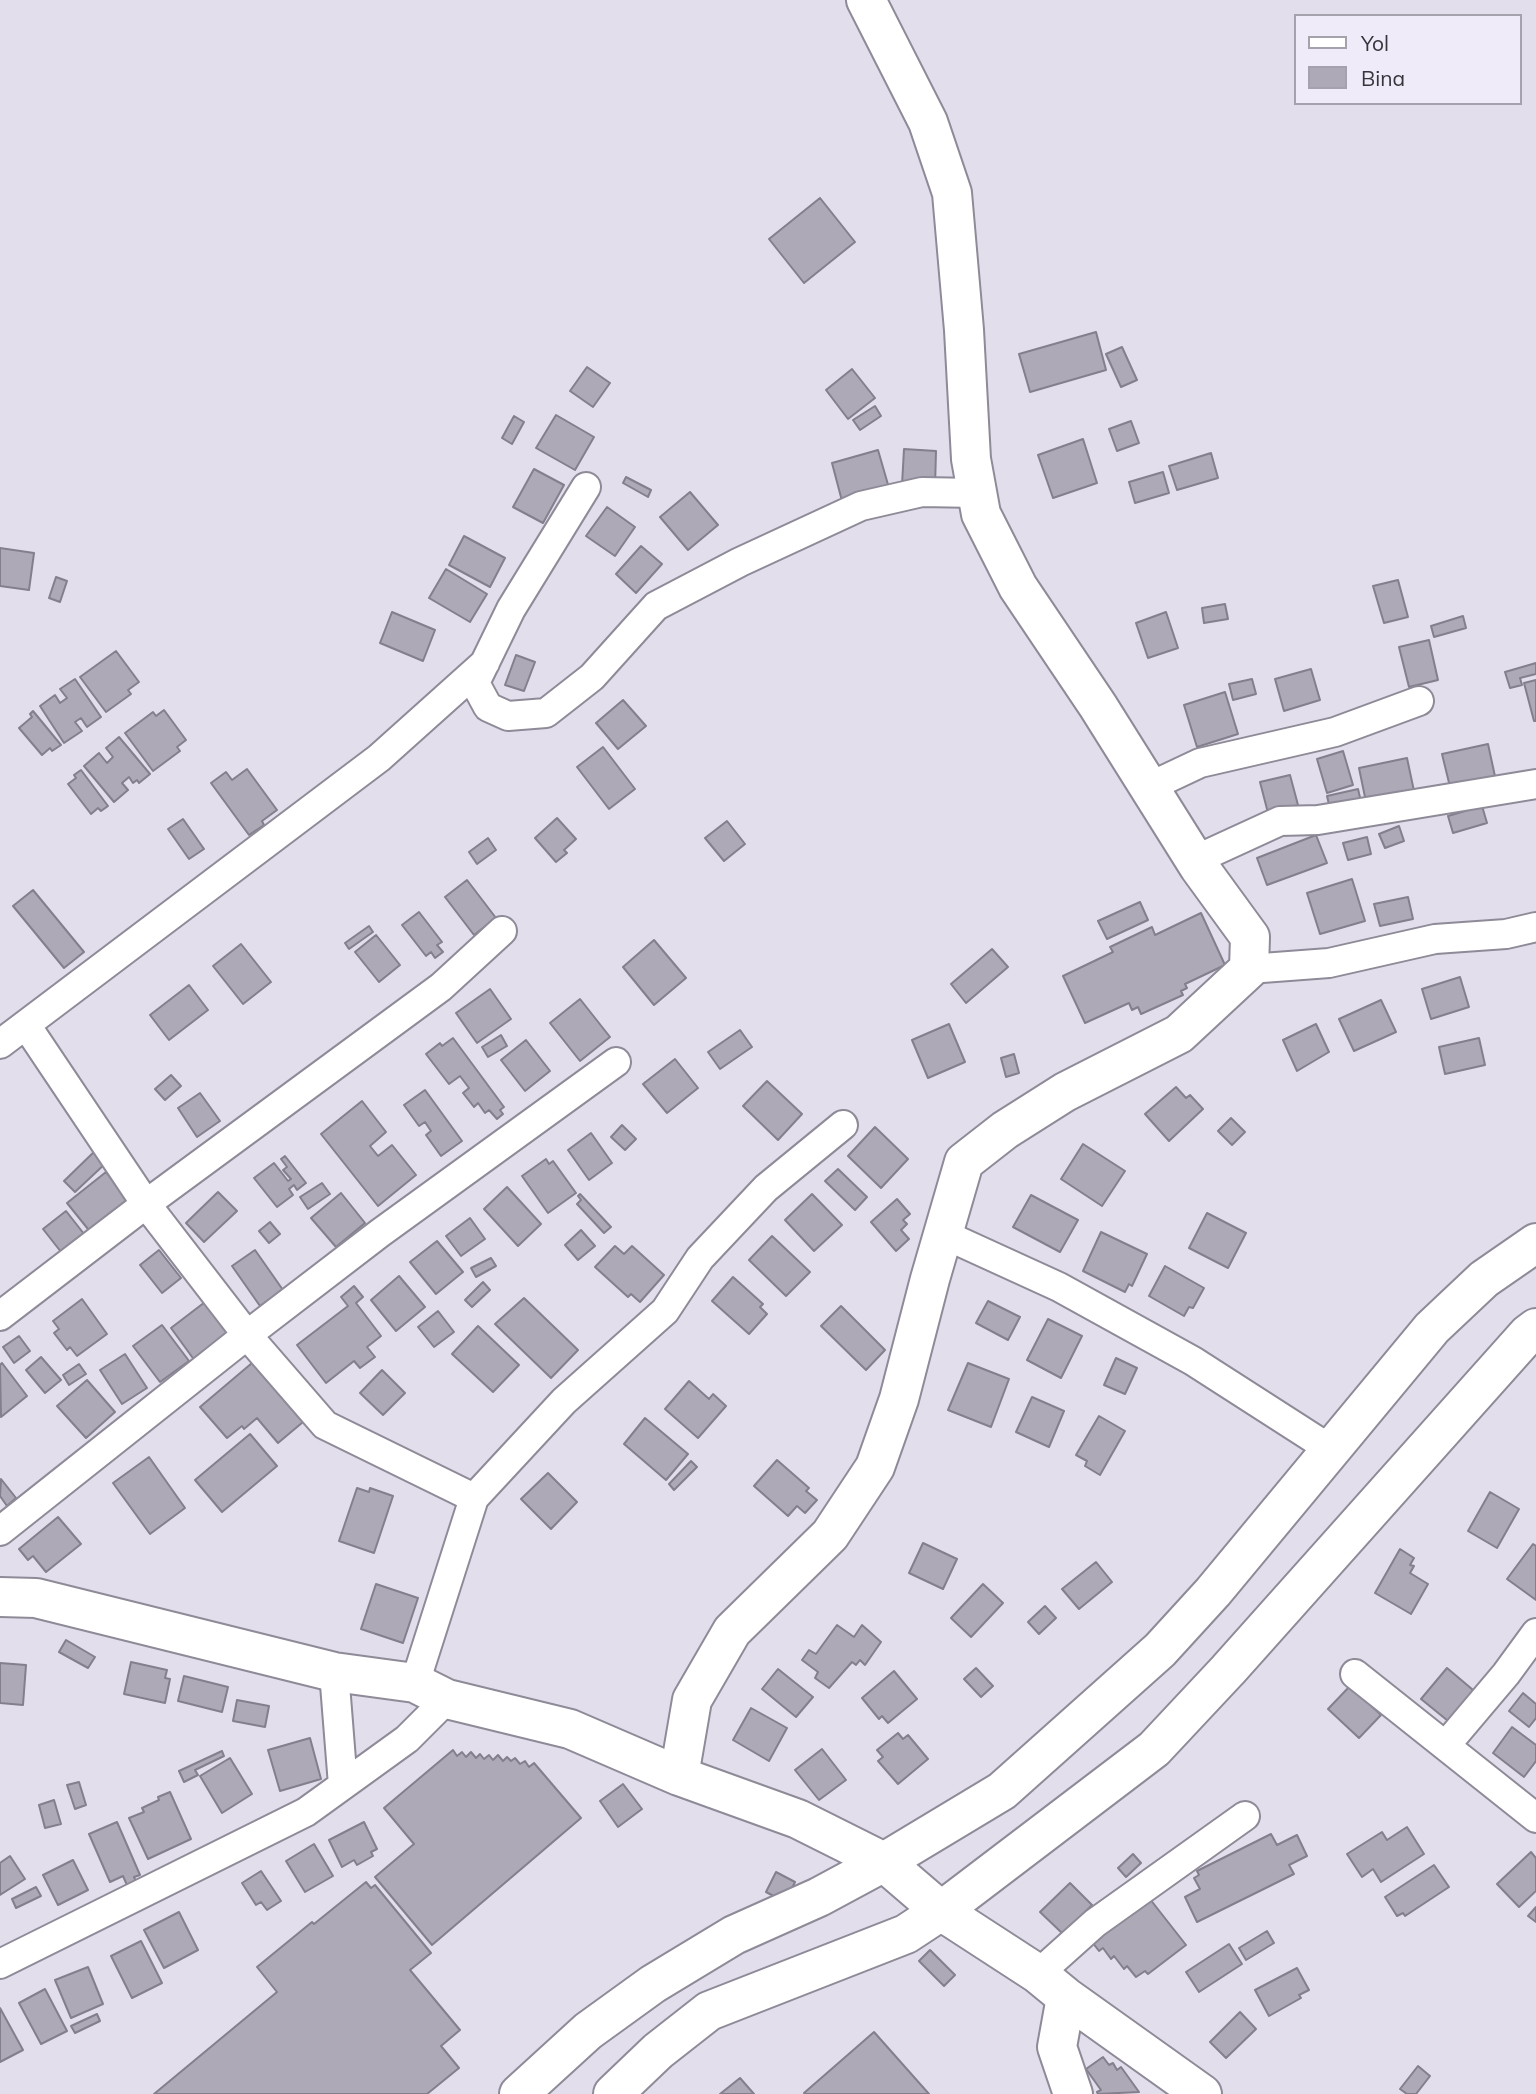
<!DOCTYPE html>
<html>
<head>
<meta charset="utf-8">
<style>
  body { margin:0 }
  #map { position:relative; width:1536px; height:2094px; overflow:hidden; background:#e3deec; font-family:Mulish,sans-serif }
  canvas { display:block }
  .legend { position:absolute; left:1294px; top:14px; width:228px; height:91px; box-sizing:border-box; background:#f0ebf9; border:2px solid #a6a2ad; margin:0; padding:9px 12px; list-style:none; font-size:21px; color:#37353b }
  .legend li { display:flex; align-items:center; gap:14px; height:35px }
  .legend b { width:35px; border:2px solid #a6a2ad }
</style>
</head>
<body>
<div id="map">
<canvas width="1536" height="2094"></canvas>
<ul class="legend">
<li><b style="height:9px;background:#fff"></b>Yol</li>
<li><b style="height:19px;background:#aea9b7"></b>Bina</li>
</ul>
</div>
<script>
const ctx = document.querySelector('canvas').getContext('2d');
ctx.lineJoin = 'round';
function paint(path, color) { ctx.fillStyle = color; ctx.fill(path, 'evenodd'); }
function trace(path, color, width, dash) { ctx.strokeStyle = color; ctx.lineWidth = width; ctx.lineCap = dash ? 'butt' : 'round'; ctx.setLineDash(dash || []); ctx.stroke(path); }
const building = new Path2D(`
  M820,198L855,242L804,283L769,239Z
  M1096,332L1106,370L1030,392L1019,354Z
  M1122,347L1137,380L1121,387L1106,354Z
  M587,367L610,383L593,407L570,391Z
  M852,369L875,398L848,419L826,390Z
  M875,406L881,416L860,430L853,420Z
  M556,415L594,437L575,470L536,448Z
  M514,416L524,422L512,444L502,438Z
  M1131,421L1139,443L1117,451L1109,429Z
  M1083,439L1097,483L1053,498L1038,455Z
  M904,449L936,451L935,487L902,485Z
  M878,450L889,488L842,501L832,463Z
  M1211,453L1218,478L1177,490L1169,466Z
  M534,469L564,485L543,523L513,507Z
  M1163,472L1169,493L1135,503L1129,482Z
  M626,477L651,490L648,497L623,483Z
  M690,492L718,525L688,550L660,517Z
  M607,507L635,527L615,556L586,536Z
  M464,536L505,558L490,587L449,565Z
  M641,546L662,564L636,593L616,574Z
  M0,548L34,553L29,590L0,586Z
  M446,569L487,594L470,622L429,598Z
  M56,577L67,581L60,602L49,598Z
  M1398,580L1408,617L1384,623L1373,586Z
  M1225,604L1228,619L1204,623L1202,608Z
  M392,612L435,630L423,661L380,643Z
  M1166,612L1178,648L1148,658L1136,623Z
  M1463,616L1466,628L1434,637L1431,626Z
  M1429,640L1438,680L1409,687L1399,647Z
  M116,651L139,682L128,690L131,694L106,712L80,677Z
  M516,655L535,662L524,691L505,685Z
  M1536,663V674L1520,678L1522,685L1510,688L1505,672Z
  M1311,669L1320,700L1284,711L1275,679Z
  M75,679L101,717L87,727L81,718L75,722L82,731L64,743L40,706L55,695L60,703L67,698L60,689Z
  M1252,679L1256,694L1233,700L1229,684Z
  M1536,680V721H1534L1524,683Z
  M1225,692L1238,734L1197,747L1184,705Z
  M623,700L646,726L618,749L596,723Z
  M164,710L186,740L177,747L180,751L153,771L125,733L153,712L156,716Z
  M33,711L61,745L52,751L50,748L42,755L19,728L32,717L30,714Z
  M119,737L150,774L139,783L137,780L133,783L129,777L122,783L128,790L114,802L84,766L99,753L107,763L113,757L106,748Z
  M1488,744L1496,781L1451,791L1442,754Z
  M603,747L635,789L609,809L577,767Z
  M1343,751L1353,785L1327,793L1317,759Z
  M1407,758L1414,791L1366,802L1359,768Z
  M247,769L277,810L262,821L264,825L249,835L211,783L226,772L232,780Z
  M81,770L108,806L101,811L98,808L91,814L68,784L76,778L74,775Z
  M1290,775L1298,805L1268,813L1260,782Z
  M1358,789L1363,810L1332,817L1327,796Z
  M1482,806L1487,823L1453,833L1448,816Z
  M557,818L576,839L564,850L567,853L556,862L535,838Z
  M183,819L204,849L189,859L168,829Z
  M727,821L745,844L724,861L705,838Z
  M1399,826L1404,841L1385,848L1379,834Z
  M1316,835L1327,863L1267,885L1257,858Z
  M1367,837L1371,854L1348,860L1343,843Z
  M488,838L496,850L477,864L469,852Z
  M1352,879L1365,921L1320,934L1307,893Z
  M467,880L496,918L474,935L445,897Z
  M33,890L84,952L64,968L13,906Z
  M1408,897L1413,919L1380,926L1374,904Z
  M1140,902L1148,920L1107,939L1098,921Z
  M419,912L442,942L437,945L443,952L435,958L431,952L426,956L402,925Z
  M1201,913L1225,965L1185,984L1187,988L1181,991L1183,995L1141,1014L1138,1007L1132,1010L1129,1003L1085,1023L1063,976L1113,952L1110,947L1152,927L1155,935Z
  M369,926L373,932L349,949L345,943Z
  M376,935L400,965L379,982L355,952Z
  M654,940L686,978L654,1005L623,967Z
  M241,944L271,982L243,1004L213,966Z
  M992,949L1008,967L966,1003L951,984Z
  M1460,977L1469,1007L1431,1019L1422,989Z
  M189,985L208,1010L169,1040L150,1015Z
  M490,989L511,1019L477,1043L456,1013Z
  M580,999L610,1037L580,1061L550,1023Z
  M1381,1000L1396,1032L1354,1051L1339,1019Z
  M949,1024L965,1062L928,1078L912,1040Z
  M1316,1024L1329,1052L1297,1071L1283,1040Z
  M740,1030L752,1047L720,1069L708,1052Z
  M501,1035L507,1046L488,1057L482,1047Z
  M453,1038L504,1107L500,1110L503,1114L497,1119L489,1110L485,1113L478,1103L474,1107L463,1093L469,1088L460,1076L449,1084L426,1054L440,1043L442,1046Z
  M1479,1038L1485,1065L1445,1074L1439,1047Z
  M526,1040L550,1071L525,1091L501,1060Z
  M1014,1054L1019,1073L1006,1077L1001,1058Z
  M675,1059L698,1088L667,1113L643,1084Z
  M171,1075L181,1086L165,1100L155,1089Z
  M767,1081L802,1114L778,1140L743,1106Z
  M1176,1087L1186,1098L1190,1095L1203,1109L1169,1141L1145,1114Z
  M425,1090L462,1141L441,1156L426,1135L431,1131L425,1122L419,1126L404,1105Z
  M200,1093L220,1121L197,1137L178,1108Z
  M362,1101L386,1132L370,1146L378,1156L392,1145L416,1175L378,1206L321,1134Z
  M1231,1118L1245,1132L1232,1145L1218,1131Z
  M622,1125L636,1139L625,1150L611,1137Z
  M875,1127L908,1159L881,1188L848,1156Z
  M591,1133L612,1163L589,1180L568,1150Z
  M1083,1144L1125,1171L1102,1206L1061,1179Z
  M97,1149L108,1161L75,1192L64,1181Z
  M285,1156L306,1183L297,1190L294,1185L289,1189L293,1195L277,1207L254,1178L274,1163L288,1181L291,1179L283,1170L287,1167L281,1159Z
  M546,1159L549,1164L553,1161L576,1193L548,1213L522,1176Z
  M838,1169L867,1197L855,1210L825,1181Z
  M106,1172L130,1203L92,1234L67,1203Z
  M322,1183L330,1194L308,1209L300,1197Z
  M507,1187L541,1224L518,1246L484,1209Z
  M218,1192L237,1211L204,1242L186,1223Z
  M341,1193L365,1223L336,1247L311,1218Z
  M580,1194L611,1227L604,1233L577,1204L581,1200L578,1196Z
  M812,1194L842,1225L814,1251L785,1220Z
  M1031,1195L1078,1220L1060,1252L1013,1227Z
  M897,1199L910,1214L903,1220L907,1224L901,1230L909,1239L896,1251L871,1222Z
  M66,1211L88,1239L65,1257L43,1229Z
  M1207,1213L1246,1233L1228,1268L1189,1248Z
  M470,1218L485,1239L461,1256L446,1236Z
  M270,1222L280,1234L269,1243L259,1231Z
  M581,1230L595,1246L578,1260L565,1245Z
  M1101,1232L1147,1254L1132,1286L1129,1284L1125,1292L1083,1271Z
  M772,1236L810,1272L786,1296L749,1260Z
  M437,1241L463,1272L436,1294L410,1262Z
  M615,1246L624,1254L632,1246L664,1275L640,1302L631,1294L628,1297L595,1267Z
  M159,1250L181,1278L162,1293L140,1265Z
  M255,1250L283,1290L260,1306L232,1266Z
  M491,1258L496,1266L476,1277L471,1268Z
  M1165,1266L1204,1288L1193,1308L1189,1307L1184,1316L1149,1296Z
  M399,1276L425,1307L396,1331L371,1300Z
  M733,1277L763,1304L760,1307L767,1314L749,1334L712,1301Z
  M483,1282L490,1290L472,1307L465,1300Z
  M354,1286L363,1297L356,1303L381,1336L367,1347L375,1357L360,1368L354,1361L326,1383L297,1345L348,1306L341,1297Z
  M524,1298L578,1350L551,1378L495,1324Z
  M82,1299L107,1334L77,1356L70,1347L67,1350L54,1333L59,1329L53,1321Z
  M988,1301L1020,1317L1008,1340L976,1323Z
  M205,1302L229,1335L195,1361L171,1328Z
  M841,1306L885,1350L866,1370L821,1326Z
  M438,1311L454,1332L434,1347L418,1327Z
  M1048,1319L1082,1336L1061,1378L1027,1360Z
  M162,1325L189,1361L160,1382L133,1346Z
  M478,1326L519,1365L493,1392L452,1354Z
  M19,1336L30,1351L14,1363L3,1347Z
  M125,1354L147,1388L122,1404L100,1370Z
  M41,1357L61,1380L45,1393L26,1370Z
  M1116,1358L1137,1368L1125,1394L1104,1385Z
  M2,1363L27,1396L1,1417L0,1365Z
  M252,1363L303,1422L278,1443L257,1418L244,1429L242,1426L227,1438L200,1407Z
  M968,1363L1009,1379L991,1427L948,1410Z
  M79,1364L86,1374L69,1385L63,1375Z
  M382,1370L405,1393L383,1415L360,1393Z
  M87,1380L115,1412L86,1438L57,1406Z
  M689,1381L709,1399L713,1394L726,1406L698,1438L665,1409Z
  M1032,1397L1064,1411L1049,1447L1016,1432Z
  M1099,1416L1125,1431L1100,1475L1085,1466L1087,1461L1076,1455Z
  M645,1418L688,1454L666,1480L624,1444Z
  M250,1434L277,1466L222,1512L195,1480Z
  M149,1457L185,1508L150,1534L113,1483Z
  M777,1460L809,1488L806,1491L817,1500L805,1513L797,1506L788,1516L754,1486Z
  M691,1461L697,1467L674,1490L669,1484Z
  M548,1473L577,1502L551,1529L521,1499Z
  M1,1479L16,1498L7,1506L0,1496Z
  M357,1488L369,1492L370,1488L393,1496L374,1553L339,1541Z
  M1490,1492L1519,1509L1497,1548L1468,1531Z
  M58,1517L81,1544L46,1572L33,1556L28,1560L19,1549Z
  M923,1543L957,1559L943,1589L909,1573Z
  M1533,1544L1536,1546V1600L1507,1579Z
  M1400,1549L1414,1558L1410,1565L1414,1566L1410,1573L1428,1584L1411,1614L1375,1593Z
  M1096,1562L1112,1582L1079,1609L1062,1589Z
  M376,1584L418,1598L403,1643L361,1629Z
  M983,1584L1003,1603L971,1637L951,1618Z
  M1045,1606L1056,1618L1039,1634L1028,1622Z
  M837,1625L854,1637L862,1625L881,1642L865,1665L860,1660L856,1665L852,1662L829,1688L815,1678L818,1672L802,1660L809,1650L816,1654Z
  M66,1640L95,1657L88,1668L59,1652Z
  M131,1662L167,1670L165,1678L170,1679L165,1703L124,1694Z
  M0,1663L26,1665L23,1705L0,1703Z
  M976,1668L993,1686L981,1697L964,1679Z
  M1447,1668L1479,1695L1453,1725L1421,1699Z
  M778,1669L813,1697L796,1717L762,1689Z
  M894,1671L917,1699L888,1723L882,1716L879,1719L862,1698Z
  M184,1676L228,1687L222,1712L178,1701Z
  M1350,1686L1381,1715L1359,1738L1328,1709Z
  M1523,1693L1536,1704V1718L1529,1727L1509,1711Z
  M237,1700L269,1706L265,1727L233,1721Z
  M751,1708L787,1728L769,1761L733,1740Z
  M1512,1727L1536,1745V1761L1524,1777L1493,1753Z
  M898,1733L903,1739L908,1735L928,1759L898,1784L878,1761L883,1757L877,1750Z
  M310,1738L321,1779L280,1791L268,1750Z
  M822,1749L846,1780L819,1800L795,1770Z
  M453,1750L457,1756L462,1752L466,1757L471,1752L476,1758L480,1754L484,1759L489,1755L493,1760L498,1755L503,1761L507,1757L511,1761L515,1758L520,1764L525,1761L529,1767L534,1763L581,1818L432,1945L375,1877L414,1844L384,1808Z
  M222,1751L224,1756L195,1770L198,1775L184,1782L179,1771Z
  M230,1758L252,1794L222,1813L200,1776Z
  M79,1782L86,1805L75,1809L67,1785Z
  M623,1784L642,1809L618,1827L600,1801Z
  M170,1792L191,1839L148,1859L129,1818L144,1812L142,1808L159,1800L158,1797Z
  M54,1800L61,1824L45,1828L39,1805Z
  M117,1822L140,1875L134,1877L139,1888L130,1892L123,1876L110,1882L89,1834Z
  M364,1822L377,1849L371,1852L373,1856L357,1865L354,1860L342,1867L329,1840Z
  M1407,1827L1424,1854L1381,1882L1373,1869L1362,1877L1347,1854L1382,1832L1387,1840Z
  M1271,1834L1277,1845L1297,1835L1307,1856L1289,1865L1294,1874L1197,1922L1185,1897L1200,1889L1194,1878L1199,1875L1197,1871Z
  M314,1844L333,1876L305,1892L286,1861Z
  M1531,1852L1536,1858V1891L1519,1907L1497,1884Z
  M1133,1854L1141,1863L1126,1877L1118,1868Z
  M10,1856L25,1879L0,1895V1863Z
  M73,1860L88,1890L58,1905L43,1875Z
  M1434,1865L1449,1887L1405,1916L1403,1913L1397,1916L1385,1897Z
  M261,1871L281,1901L267,1910L261,1902L256,1905L242,1883Z
  M776,1872L795,1882L785,1902L766,1892Z
  M366,1882L371,1888L375,1885L431,1953L410,1970L460,2030L441,2046L459,2068L427,2094H154L277,1992L257,1967L312,1922L314,1924Z
  M1070,1883L1092,1905L1063,1934L1040,1912Z
  M36,1887L41,1896L16,1908L12,1899Z
  M1146,1894L1186,1945L1148,1974L1145,1971L1136,1977L1127,1966L1124,1969L1114,1956L1111,1959L1103,1948L1099,1951L1089,1938Z
  M1536,1907V1922L1528,1916Z
  M179,1912L198,1950L164,1968L144,1930Z
  M1267,1931L1274,1943L1246,1960L1239,1948Z
  M141,1941L162,1983L132,1998L111,1956Z
  M1229,1944L1242,1964L1199,1992L1186,1972Z
  M930,1950L955,1975L944,1986L919,1961Z
  M88,1967L103,2004L71,2018L55,1980Z
  M1297,1968L1309,1990L1299,1995L1301,1998L1269,2016L1255,1990Z
  M45,1989L67,2031L41,2044L19,2003Z
  M0,2008L23,2050L0,2062Z
  M1240,2012L1256,2029L1226,2058L1210,2042Z
  M97,2014L100,2021L75,2033L71,2026Z
  M874,2032L929,2094H806L804,2093Z
  M1103,2057L1109,2065L1113,2063L1117,2070L1121,2067L1139,2092L1098,2094L1097,2092L1101,2090L1086,2069Z
  M1418,2066L1430,2076L1416,2094H1407L1400,2089Z
  M740,2078L754,2094H720Z`);
paint(building, '#aea9b7');
trace(building, '#837f8c', 2);
const street = new Path2D(`
  M586,487L511,609L475,683L488,707L508,716L546,713L592,677L656,606L740,562L861,506L922,492L977,493
  M1149,787L1200,763L1335,732L1419,701
  M1195,860L1280,821L1318,820L1536,784
  M1249,969L1329,963L1435,939L1506,934L1536,927
  M26,1025L146,1204L247,1335L325,1425L474,1498
  M0,1044L379,758L485,663
  M943,1234L1059,1287L1193,1361L1330,1449
  M0,1316L146,1204L441,987L502,931
  M0,1531L247,1335L380,1233L616,1062
  M334,1672L343,1785
  M1355,1674L1536,1818
  M415,1683L474,1498L564,1401L665,1311L700,1258L766,1188L843,1125
  M1446,1745L1506,1674L1536,1633
  M0,1964L306,1812L407,1739L447,1699
  M1038,1974L1095,1923L1245,1816`);
const secondary = new Path2D(`
  M0,1597L36,1598L334,1672L415,1683L447,1699L570,1729L679,1776L798,1819L884,1862L941,1911L1038,1974L1066,1997L1202,2094
  M679,1776L692,1700L732,1631L830,1535L875,1467L899,1399L930,1279L964,1162L1005,1130L1065,1092L1179,1034L1249,969L1250,937L1199,867L1098,706L1018,587L981,514L971,459L964,330L952,193L928,122L866,0
  M1066,1997L1057,2047L1073,2094
  M519,2094L588,2031L653,1984L734,1935L819,1897L884,1862L1002,1791L1160,1650L1213,1592L1432,1328L1484,1279L1536,1243
  M613,2094L658,2051L709,2011L906,1934L941,1911L1154,1749L1228,1670L1528,1334L1536,1328`);
trace(street, '#8f8a97', 32);
trace(secondary, '#8f8a97', 42);
trace(street, '#fff', 28);
trace(secondary, '#fff', 38);
</script>
</body>
</html>
